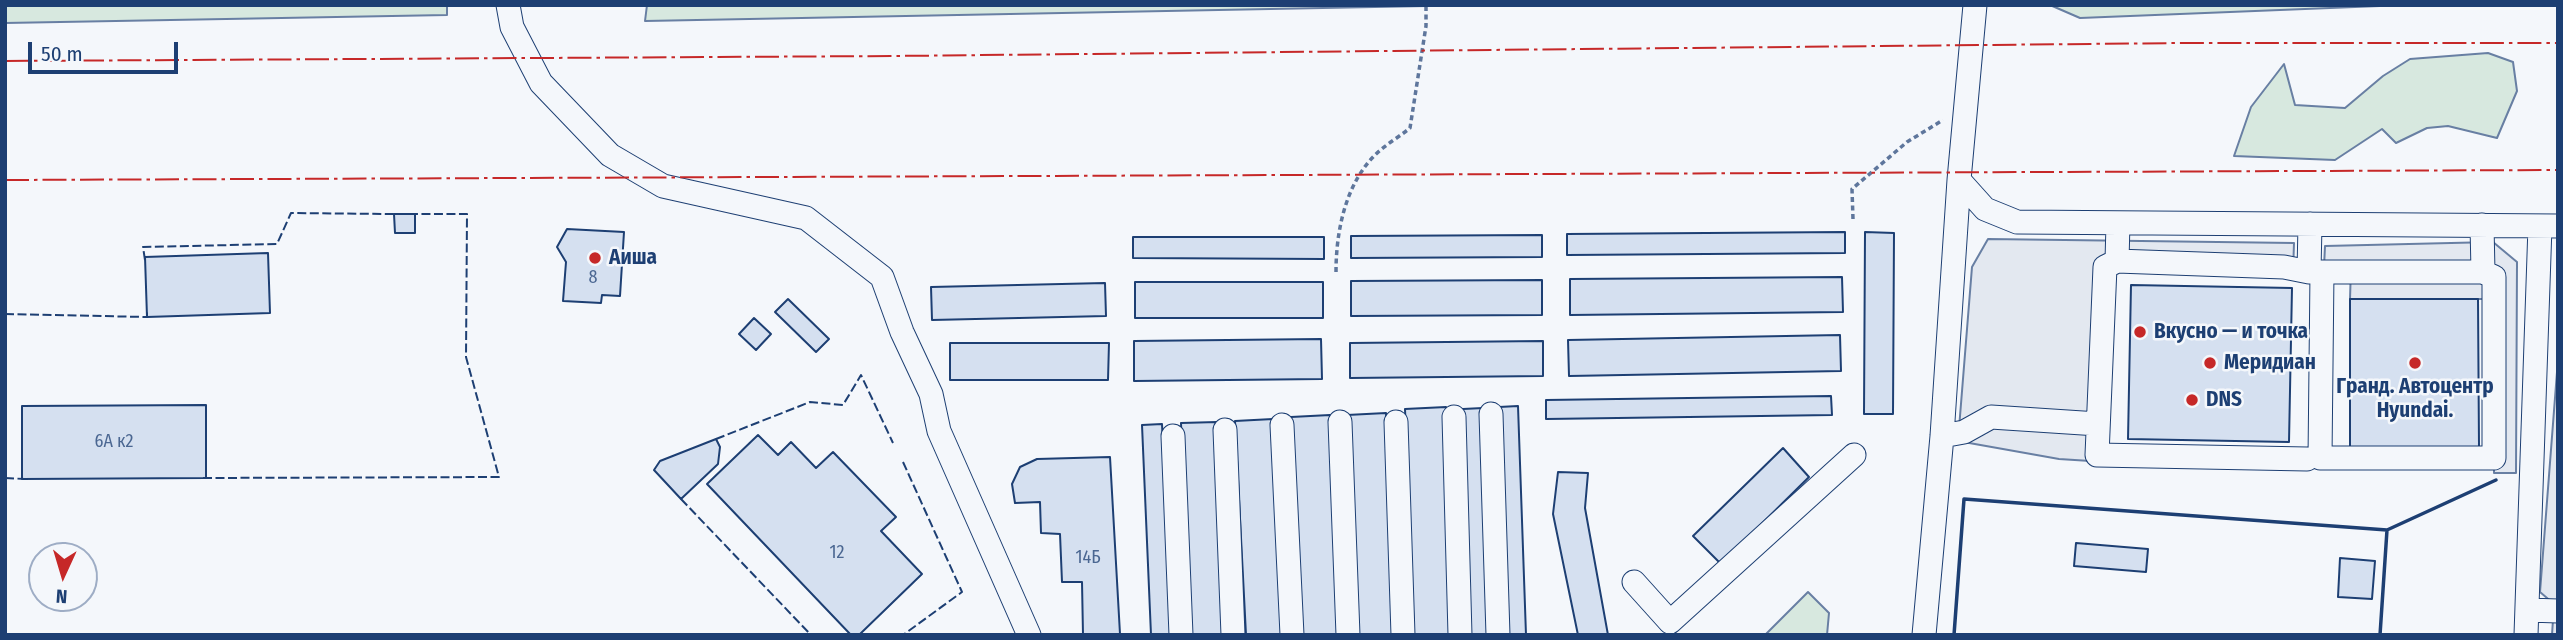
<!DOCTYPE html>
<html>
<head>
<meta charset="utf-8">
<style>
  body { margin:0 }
  #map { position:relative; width:2563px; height:640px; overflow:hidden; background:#f4f7fb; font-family:"Fira Sans Condensed",sans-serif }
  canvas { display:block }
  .frame { position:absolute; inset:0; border:7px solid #1d3f73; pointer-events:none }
  .north { position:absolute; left:28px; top:542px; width:70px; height:70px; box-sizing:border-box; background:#f4f7fb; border:2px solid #9eadc5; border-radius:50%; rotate:184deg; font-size:19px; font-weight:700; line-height:28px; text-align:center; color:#1d3f73 }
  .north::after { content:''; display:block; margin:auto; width:24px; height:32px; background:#c62828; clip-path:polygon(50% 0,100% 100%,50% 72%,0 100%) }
  .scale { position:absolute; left:28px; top:42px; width:150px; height:32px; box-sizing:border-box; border:4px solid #1d3f73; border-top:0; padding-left:9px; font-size:21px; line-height:24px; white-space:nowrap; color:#1d3f73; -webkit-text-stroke:5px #f4f7fb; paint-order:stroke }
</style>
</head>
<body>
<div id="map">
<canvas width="2563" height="640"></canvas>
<div class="frame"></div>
<div class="north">N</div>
<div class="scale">50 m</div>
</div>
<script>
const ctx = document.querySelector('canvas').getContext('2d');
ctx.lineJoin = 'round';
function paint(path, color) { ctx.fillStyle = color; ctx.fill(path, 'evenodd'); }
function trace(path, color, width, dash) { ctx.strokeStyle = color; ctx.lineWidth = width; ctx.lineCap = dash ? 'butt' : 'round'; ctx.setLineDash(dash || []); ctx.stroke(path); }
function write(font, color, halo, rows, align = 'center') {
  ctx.font = font + ' "Fira Sans Condensed",sans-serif'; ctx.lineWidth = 5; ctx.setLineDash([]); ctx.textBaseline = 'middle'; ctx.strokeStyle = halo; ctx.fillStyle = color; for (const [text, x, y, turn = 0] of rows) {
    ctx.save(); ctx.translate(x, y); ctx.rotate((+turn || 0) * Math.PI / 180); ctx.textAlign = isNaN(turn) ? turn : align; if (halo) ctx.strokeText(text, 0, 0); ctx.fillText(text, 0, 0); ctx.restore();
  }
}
const green = new Path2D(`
  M5,5H447V15L5,23Z
  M647,5H1479L645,21Z
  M2050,5H2405L2080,18Z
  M2488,53L2513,62L2517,91L2497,138L2448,126L2427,128L2396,143L2382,129L2335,160L2234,156L2251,107L2284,64L2295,105L2345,108L2383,76L2410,59Z
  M1808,592L1829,613L1827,635H1765Z`);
paint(green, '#d7e8df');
trace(green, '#687fa3', 2);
const parking = new Path2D(`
  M1988,239L2294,243L2293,273L2113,270L2106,462L2059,459L1958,441L1972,267Z
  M2493,242L2517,262L2516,473H2494V299H2350L2351,267H2324L2325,246Z
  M2558,359V635H2552L2554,604L2540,592Z`);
paint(parking, '#e3e8f0');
trace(parking, '#687fa3', 2);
const building = new Path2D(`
  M394,214H415V233H395Z
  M567,229L624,232L620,296L602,295L601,303L563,301L566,262L557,247Z
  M1845,232V253L1567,255V234Z
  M1865,232L1894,233L1893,414H1864Z
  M1542,235V257L1351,258V236Z
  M1133,237H1324V259L1133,258Z
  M268,253L270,313L147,317L145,257Z
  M1842,277L1843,312L1570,315V279Z
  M1542,280V315L1351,316V281Z
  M1135,282H1323V318H1135Z
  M1105,283L1106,316L932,320L931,287Z
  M2131,285L2292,288L2289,442L2128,439Z
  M788,299L829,339L816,352L775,312Z
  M2350,299H2478L2479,447H2350Z
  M754,318L771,334L756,350L739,334Z
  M1840,335L1841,371L1569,376L1568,340Z
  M1321,339L1322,379L1134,381V341Z
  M1543,341V376L1350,378V343Z
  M950,343H1109L1108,380H950Z
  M1831,396L1832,415L1546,419V400Z
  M206,405V478L22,479V406Z
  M1518,406L1526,635H1507L1499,407Z
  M1446,407L1455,635H1414L1405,409Z
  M1483,408L1490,635H1469L1463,409Z
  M1386,413L1396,635H1357L1347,415Z
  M1330,415L1340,635H1301L1291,417Z
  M1273,419L1283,635H1246L1235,421Z
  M1217,422L1226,635H1189L1181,423Z
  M1162,424L1172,635H1151L1142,425Z
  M758,435L778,455L791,442L816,468L833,452L896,517L881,531L922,574L859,635H851L707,484Z
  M716,439L720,447L718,464L681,499L654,470L660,461Z
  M1783,448L1809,477L1721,564L1693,536Z
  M1110,457L1120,634L1083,635L1082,582H1062L1060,534L1041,533L1040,502L1015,503L1012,484L1020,467L1037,459Z
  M1558,472L1588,473L1585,508L1608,635H1578L1553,514Z
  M2076,543L2148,549L2146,572L2074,566Z
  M2340,558L2375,561L2372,599L2338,597Z`);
paint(building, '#d5e0f0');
trace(building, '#1d3f73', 2);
const minor = new Path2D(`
  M508,5L512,27L541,83L610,155L663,186L806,218L882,277L902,332L931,394L939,431L1029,635
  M1959,180L1985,209L2017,222L2558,226
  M2118,223L2117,261L2284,267L2309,272
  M2310,224L2309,272H2483L2482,225
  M2117,261L2105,267L2097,455L2307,459
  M2322,272L2320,458H2494V277L2483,272
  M1491,414L1498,635
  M1454,417L1460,635
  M1340,422L1348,635
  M1396,422L1403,635
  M1282,425L1292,635
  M1225,430L1233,635
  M1173,436L1181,635
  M1942,436L1964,432L1991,417L2098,424
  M1634,582L1670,622L1854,455
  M2528,610L2558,611
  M1924,635L1942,436L1959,180L1975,5
  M2526,635L2540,226`);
trace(minor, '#1d3f73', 25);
trace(new Path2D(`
  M1853,219L1852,189L1907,142L1943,120
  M1336,272C1336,232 1345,185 1375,155C1385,145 1399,137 1410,128L1426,26V5`), '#5e769c', 3.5, [5, 3.5]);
trace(minor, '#f4f7fb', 23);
trace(new Path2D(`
  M145,260L143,247L277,244L291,213L394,214
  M5,314L147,317V312
  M716,439L810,402L843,405L861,375L893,443
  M903,462L962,592L903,635
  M5,478L25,479
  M203,478L499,477L466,357L467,214H415
  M681,499L811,635`), '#1d3f73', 2, [9, 3.5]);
trace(new Path2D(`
  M2387,530L2496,480
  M1954,635L1964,499L2387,530L2380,635`), '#1d3f73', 3.5);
trace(new Path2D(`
  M5,61L892,56L2181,43H2558
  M5,180L2558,170`), '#c62828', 2, [24, 5, 3.5, 5]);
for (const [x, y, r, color] of [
  [595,258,7,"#c62828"],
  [2140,332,7,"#c62828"],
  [2210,363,7,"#c62828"],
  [2415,363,7,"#c62828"],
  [2192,400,7,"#c62828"]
]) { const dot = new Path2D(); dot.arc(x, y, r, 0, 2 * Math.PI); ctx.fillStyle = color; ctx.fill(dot); trace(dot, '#f4f7fb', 2.5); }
write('18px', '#4b6792', null, [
  ["8",593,278],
  ["6А к2",114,442],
  ["12",837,553],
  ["14Б",1088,558]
]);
write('bold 21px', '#1d3f73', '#f4f7fb', [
  ["Аиша",609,258],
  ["Вкусно — и точка",2154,332],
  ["Меридиан",2224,363],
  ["Гранд. Автоцентр",2415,387,"center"],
  ["Hyundai.",2415,411,"center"],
  ["DNS",2206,400]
], 'left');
</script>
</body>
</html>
